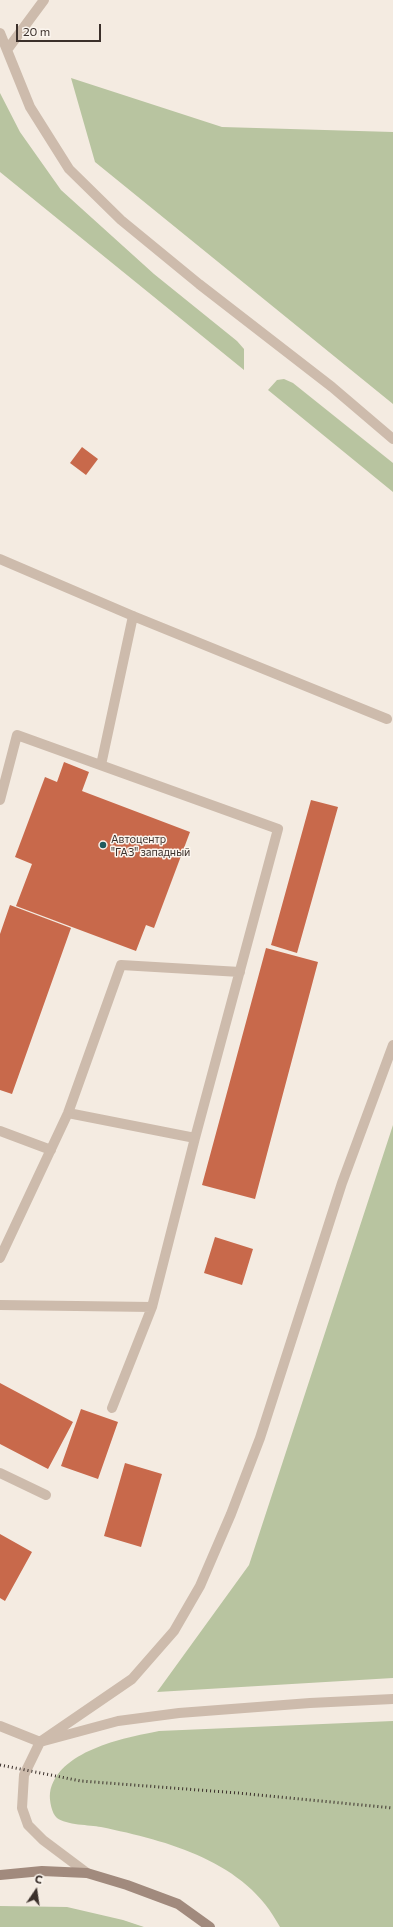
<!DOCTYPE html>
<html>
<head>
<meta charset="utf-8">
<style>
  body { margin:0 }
  #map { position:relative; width:393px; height:1927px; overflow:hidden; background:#f4ebe1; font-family:Commissioner,sans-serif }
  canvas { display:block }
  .north { position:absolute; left:16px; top:1871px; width:40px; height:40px; -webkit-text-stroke:3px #fbf5ee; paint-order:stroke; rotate:13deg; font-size:11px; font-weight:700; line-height:16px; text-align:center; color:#3b302b }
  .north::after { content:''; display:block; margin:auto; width:14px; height:18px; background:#3b302b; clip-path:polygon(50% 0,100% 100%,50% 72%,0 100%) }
  .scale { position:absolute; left:16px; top:24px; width:85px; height:18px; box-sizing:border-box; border:2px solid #3b302b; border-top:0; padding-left:5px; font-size:12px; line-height:14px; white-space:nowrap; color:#3b302b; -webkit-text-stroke:3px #fbf5ee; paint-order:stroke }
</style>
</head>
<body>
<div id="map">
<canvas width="393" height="1927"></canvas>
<div class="north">С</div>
<div class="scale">20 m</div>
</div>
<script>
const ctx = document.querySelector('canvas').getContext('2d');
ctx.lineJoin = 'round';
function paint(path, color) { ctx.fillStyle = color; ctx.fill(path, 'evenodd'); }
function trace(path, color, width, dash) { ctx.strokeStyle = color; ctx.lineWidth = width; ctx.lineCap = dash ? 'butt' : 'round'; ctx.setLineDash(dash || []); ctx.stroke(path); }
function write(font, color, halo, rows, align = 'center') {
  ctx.font = font + ' Commissioner,sans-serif'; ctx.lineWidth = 3; ctx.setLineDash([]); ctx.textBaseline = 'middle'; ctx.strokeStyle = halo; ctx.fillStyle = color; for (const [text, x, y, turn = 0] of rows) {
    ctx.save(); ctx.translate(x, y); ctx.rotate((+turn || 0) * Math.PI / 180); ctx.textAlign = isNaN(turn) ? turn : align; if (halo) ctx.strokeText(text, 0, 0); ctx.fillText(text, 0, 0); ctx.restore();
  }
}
paint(new Path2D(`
  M71,78L222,127L393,132V404L95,162Z
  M0,93L20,132L61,190L154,274L237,341L244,349V370L0,172Z
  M284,379L293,383L393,463V492L268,390L277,380Z
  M393,1125V1678L157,1692L249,1565Z
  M393,1721V1927H280C246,1861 168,1841 101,1827C90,1825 66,1825 57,1818C52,1814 49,1800 50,1793C57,1751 123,1738 159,1731Z
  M0,1906L67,1907L123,1920L144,1927H0Z`), '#b8c4a0');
paint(new Path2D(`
  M82,447L98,459L86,475L70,463Z
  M64,762L89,772L82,791L190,832L154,928L146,925L136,951L16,906L32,864L15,857L45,777L57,782Z
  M311,800L338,807L297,953L271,945Z
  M10,905L71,928L12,1094L0,1090V934Z
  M266,948L318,962L255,1199L202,1185Z
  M215,1237L253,1249L242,1285L204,1273Z
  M0,1383L73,1422L48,1469L0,1444Z
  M81,1409L118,1422L98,1479L61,1466Z
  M125,1463L162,1474L141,1547L104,1536Z
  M0,1534L32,1552L5,1601L0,1598Z`), '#c8694b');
trace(new Path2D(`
  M0,33L30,107L69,169L121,220L199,284L332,387L393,439
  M7,50L44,0
  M0,559L133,616L387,719
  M101,765L133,616
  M0,800L17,735L278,829L195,1138L152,1307L0,1305
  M68,1113L195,1138
  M0,1131L51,1150
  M0,1258L68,1113L121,965L240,972
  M112,1408L152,1307
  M0,1473L46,1495
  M0,1726L40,1742L118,1721L179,1713L310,1703L393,1699
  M87,1873L43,1840L28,1825L22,1808L24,1775L40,1742L132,1679L174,1631L200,1586L231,1514L260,1438L342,1183L393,1045`), '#cdbbac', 10);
trace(new Path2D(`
  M0,1875L42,1871L87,1873L127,1885L178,1904L210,1927`), '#a18a7d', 10);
trace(new Path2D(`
  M0,1765L81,1781L238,1793L393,1808`), '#3b302b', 3, [1, 3]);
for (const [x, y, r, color] of [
  [103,845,4,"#1f5a5e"]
]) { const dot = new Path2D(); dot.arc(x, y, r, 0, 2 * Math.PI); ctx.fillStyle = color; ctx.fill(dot); trace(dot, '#fbf5ee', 1.5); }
write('11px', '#3b302b', '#fbf5ee', [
  ["Автоцентр",111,839],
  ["\"ГАЗ\" западный",111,852]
], 'left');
</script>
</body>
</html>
